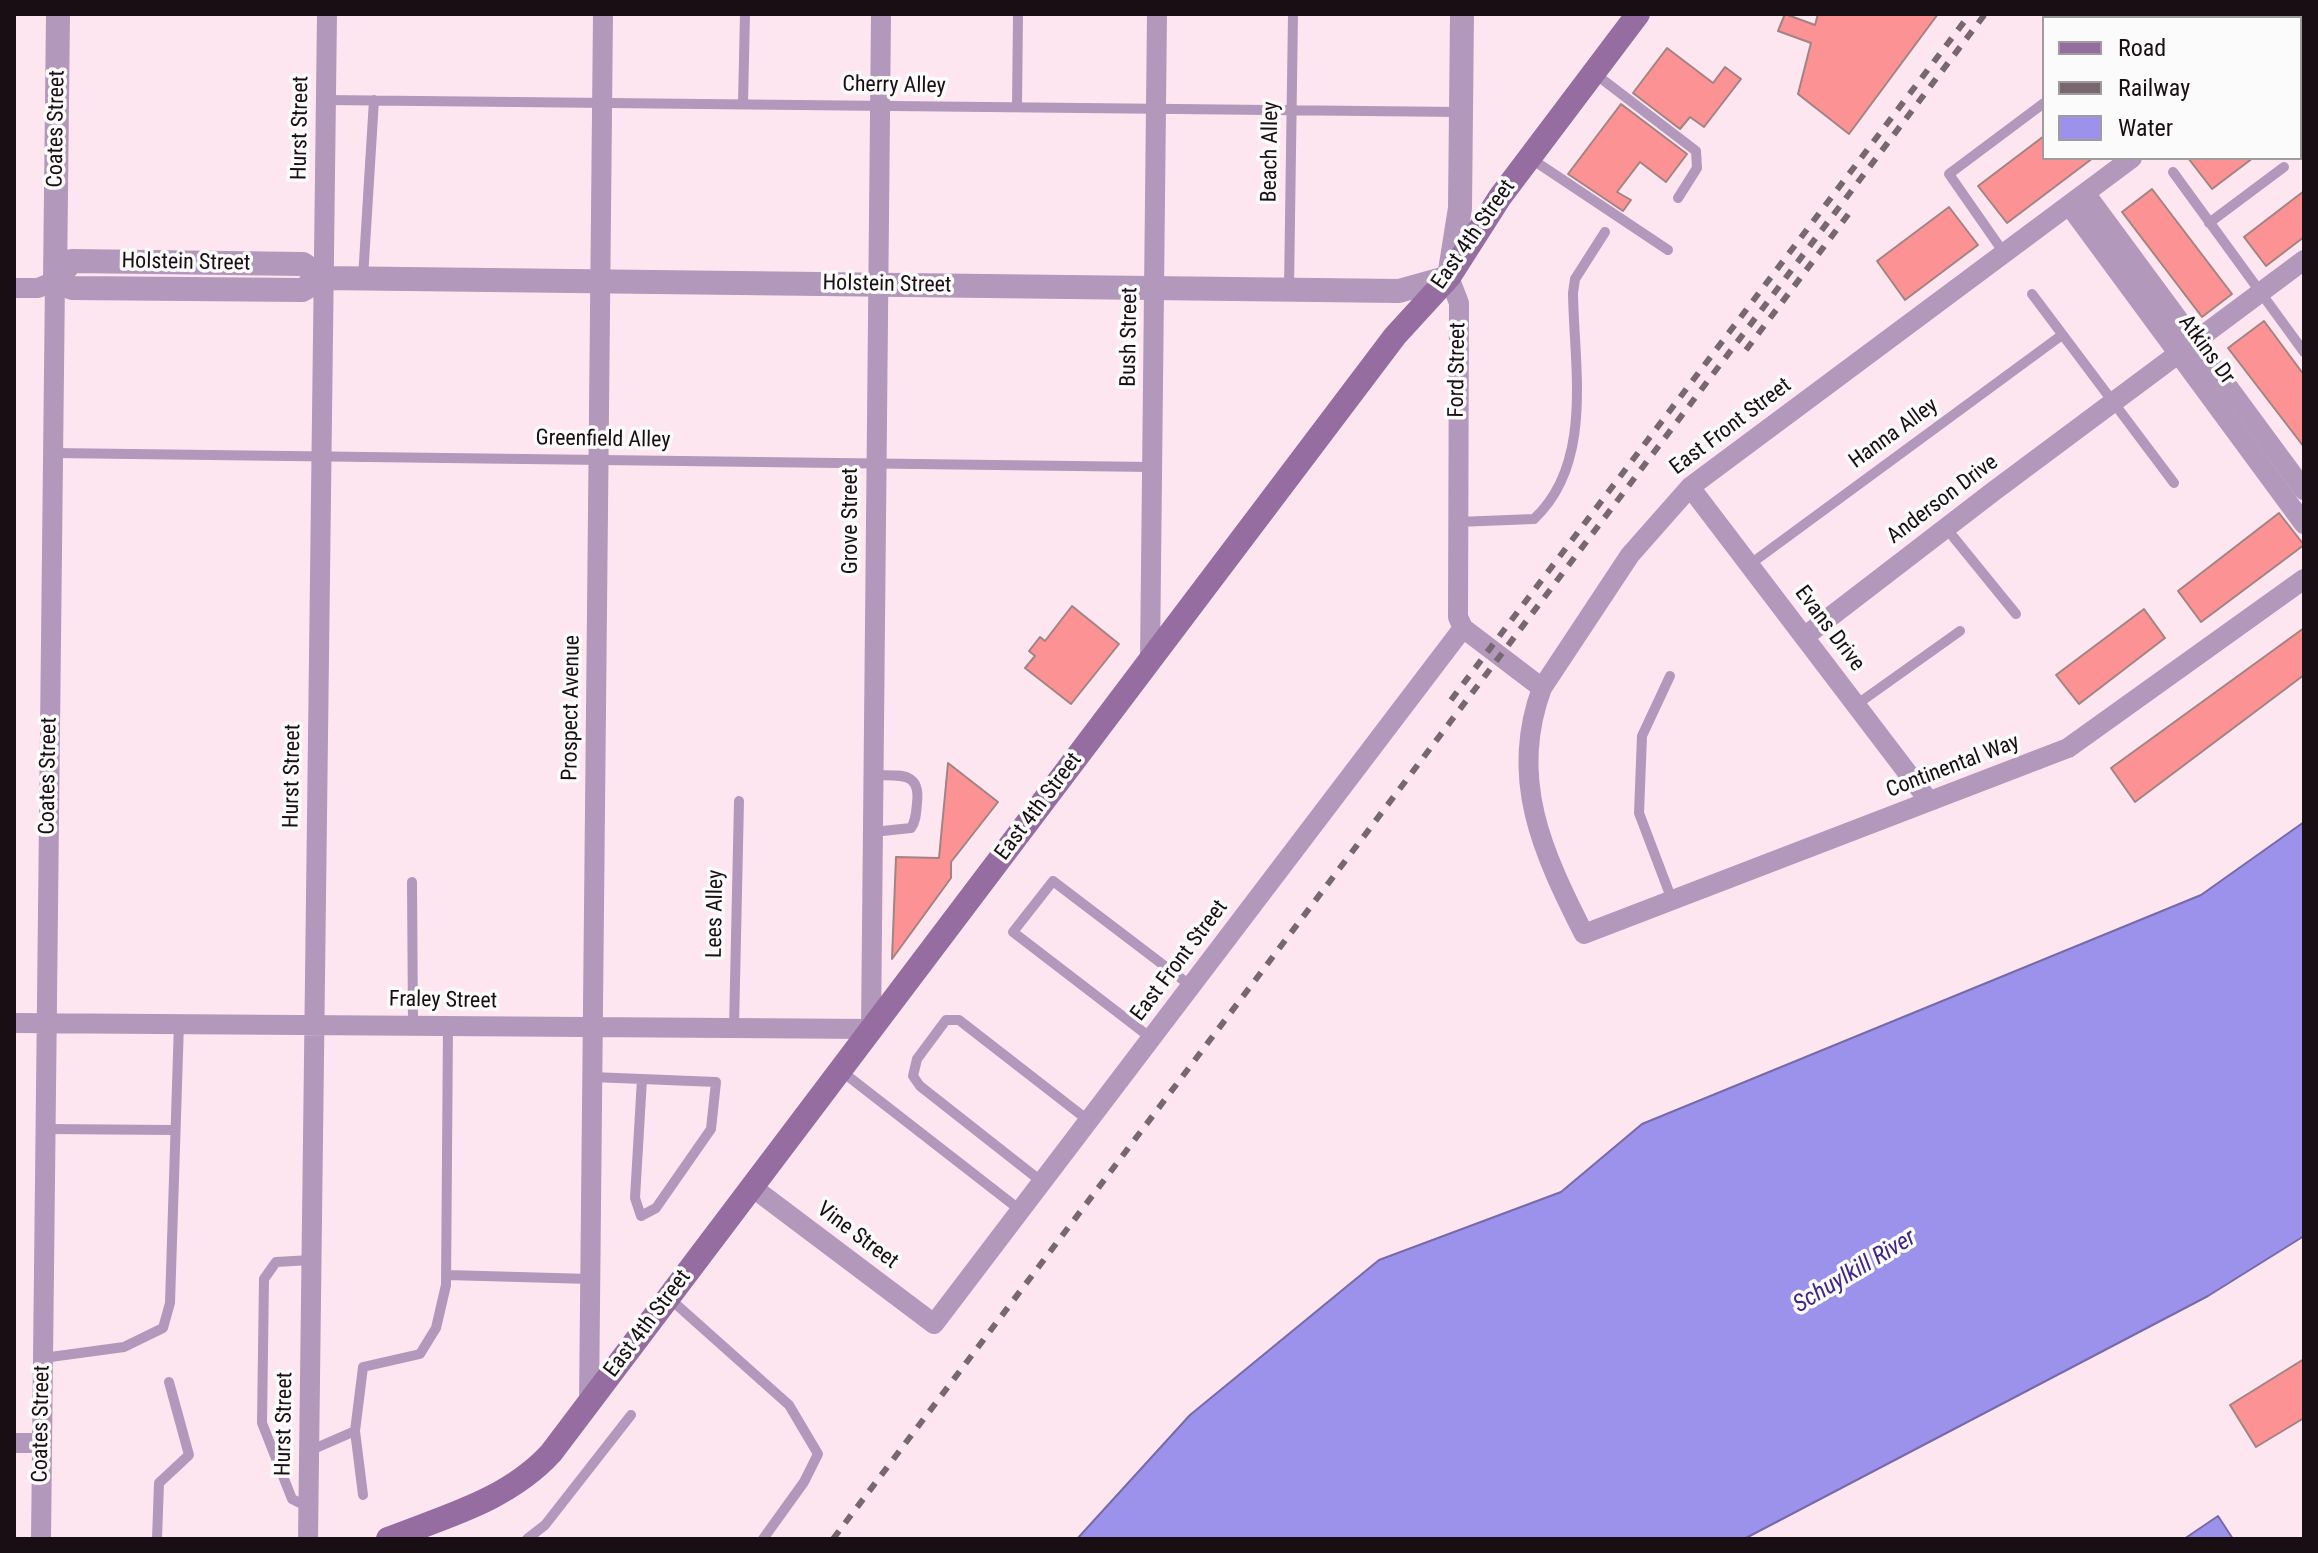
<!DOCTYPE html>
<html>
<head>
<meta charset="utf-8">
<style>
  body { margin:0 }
  #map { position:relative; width:2318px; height:1553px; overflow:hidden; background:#fee6f1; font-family:"Roboto Condensed",sans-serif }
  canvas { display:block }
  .frame { position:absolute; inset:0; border:16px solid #180e13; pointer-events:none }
  .legend { position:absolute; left:2042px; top:16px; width:260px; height:144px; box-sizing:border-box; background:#fbfbfb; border:2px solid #a09c9e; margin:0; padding:10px 14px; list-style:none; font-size:24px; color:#180e13 }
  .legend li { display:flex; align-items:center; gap:16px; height:40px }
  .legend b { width:40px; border:2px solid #a09c9e }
</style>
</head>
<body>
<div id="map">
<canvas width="2318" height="1553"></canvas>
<div class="frame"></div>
<ul class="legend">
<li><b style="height:10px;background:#956da0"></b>Road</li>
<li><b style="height:10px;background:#77686f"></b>Railway</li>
<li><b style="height:22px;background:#9d92eb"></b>Water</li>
</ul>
</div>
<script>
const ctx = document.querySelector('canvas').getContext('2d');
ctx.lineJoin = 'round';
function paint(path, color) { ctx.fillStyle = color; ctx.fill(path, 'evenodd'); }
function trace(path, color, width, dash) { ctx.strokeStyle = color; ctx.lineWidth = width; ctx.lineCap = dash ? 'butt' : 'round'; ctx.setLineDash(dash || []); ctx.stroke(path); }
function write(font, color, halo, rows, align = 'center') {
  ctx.font = font + ' "Roboto Condensed",sans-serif'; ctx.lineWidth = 7; ctx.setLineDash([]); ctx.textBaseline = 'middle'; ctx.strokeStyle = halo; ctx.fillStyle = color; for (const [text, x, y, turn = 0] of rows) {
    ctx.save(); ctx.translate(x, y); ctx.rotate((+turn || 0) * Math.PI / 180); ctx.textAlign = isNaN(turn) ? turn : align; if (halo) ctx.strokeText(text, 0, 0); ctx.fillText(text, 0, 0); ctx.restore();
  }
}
const water = new Path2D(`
  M2304,822V1236L2208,1296L1744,1539H1077L1190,1415L1379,1260L1561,1192L1642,1124L2201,895Z
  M2218,1516L2233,1539H2184Z`);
paint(water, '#9d92eb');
trace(water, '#756aaa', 2);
const building = new Path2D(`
  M1785,14L1815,25L1818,14H1938L1849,134L1798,94L1811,43L1778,31Z
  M1667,48L1713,83L1725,67L1741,79L1704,127L1690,117L1680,129L1633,93Z
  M1621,104L1687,154L1666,182L1640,162L1617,192L1631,200L1623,211L1568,174Z
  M2044,136V158H2093L2007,223L1978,186Z
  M2188,158H2253L2212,189Z
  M2152,189L2232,294L2202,317L2122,212Z
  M2304,191V237L2266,266L2244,237Z
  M1949,207L1978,245L1905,300L1877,261Z
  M2264,321L2304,375V447L2228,348Z
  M2279,513L2304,545L2201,622L2178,591Z
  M1072,606L1119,644L1071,704L1025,668L1035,656L1029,651L1040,637L1045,641Z
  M2144,609L2165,638L2079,704L2056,675Z
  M2304,628V675L2135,802L2111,768Z
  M948,763L998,802L951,862V878L892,959L896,857L939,858Z
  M2304,1359V1418L2256,1447L2230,1405Z`);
paint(building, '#fc9293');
trace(building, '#a28383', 2);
trace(new Path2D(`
  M2158,18L2163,14
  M1594,73L1696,151L1697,168L1678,198
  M325,100L1459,112
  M743,104L745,14
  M1017,107L1018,14
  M1530,158L1668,250
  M2173,172L2304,352
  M2209,223L2284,167
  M2004,253L1949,174L2044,103
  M363,278L374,100
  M1289,288L1293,14
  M2032,294L2174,483
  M53,453L1152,467
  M1457,522L1534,519C1594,463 1574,367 1573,293L1575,279L1605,232
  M1946,528L2016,614
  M1749,565L2062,335
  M1670,676L1642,736L1639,813L1672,900
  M1856,705L1960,631
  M873,832L911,828C916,821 916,813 917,803C921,770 898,776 873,775
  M412,882L413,1025
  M734,1028L739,801
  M1151,1038L1013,932L1053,881L1191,986
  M840,1070L1020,1210
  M592,1077L716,1082L711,1129L656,1208L641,1216L635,1198L642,1079
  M46,1129L175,1130
  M1042,1182L920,1086L913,1076L917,1059L946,1020H959L1089,1121
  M447,1275L590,1279
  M669,1298L789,1405L818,1454L804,1482L763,1539
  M43,1358L124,1347L163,1328L170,1303L179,1023
  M355,1431L363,1495
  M309,1451L355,1431L363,1367L420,1354L436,1328L446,1285L448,1025
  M308,1507L292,1499L262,1423L264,1279L276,1262L311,1260
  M157,1539L159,1483L189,1455L169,1382
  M527,1539L545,1525L631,1415`), '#b298ba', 10);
trace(new Path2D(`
  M2300,33L2304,30
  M2132,158L1690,487L1630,555L1542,688C1508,779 1543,853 1584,934L2068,748L2304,579
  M2085,193L2304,490
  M2069,205L2304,524
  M1449,277L1459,303L1458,617L1463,628L1542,688
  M14,288H38L55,281L41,1539
  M1690,487L1929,801
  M1804,637L1994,491L2304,260
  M1150,660L1157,14
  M14,1023L871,1029L881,14
  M752,1187L934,1324L1463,628
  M589,1403L603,14
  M14,1443H42
  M308,1539L327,14`), '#b298ba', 20);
trace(new Path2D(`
  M55,281L72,288L302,290L323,278L1399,291L1449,277L1460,208L1462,14
  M55,281L72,261L303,264L323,278
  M55,281L58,14`), '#b298ba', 24);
trace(new Path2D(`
  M388,1539C446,1516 508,1500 551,1453L1395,336L1449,277L1500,197L1638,14`), '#956da0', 24);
trace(new Path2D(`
  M1746,350L1850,212
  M1451,700L1970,14
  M833,1539L1985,14`), '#77686f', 6, [10, 10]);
write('22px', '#180e13', '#fbfbfb', [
  ["Cherry Alley",894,86,1],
  ["Hurst Street",301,128,-89],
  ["Coates Street",57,129,-89],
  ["Beach Alley",1271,152,-89],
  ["East 4th Street",1474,235,-55],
  ["Holstein Street",186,263,1],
  ["Holstein Street",887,285,1],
  ["Bush Street",1130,337,-89],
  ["Atkins Dr",2206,350,54],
  ["Ford Street",1458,370,-89],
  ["East Front Street",1731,427,-37],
  ["Hanna Alley",1894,434,-36],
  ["Greenfield Alley",603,440,1],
  ["Anderson Drive",1943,500,-37],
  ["Grove Street",851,521,-90],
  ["Evans Drive",1829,629,53],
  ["Prospect Avenue",572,708,-89],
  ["Continental Way",1953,767,-21],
  ["Coates Street",49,776,-89],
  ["Hurst Street",293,776,-89],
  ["East 4th Street",1039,807,-53],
  ["Lees Alley",716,914,-89],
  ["East Front Street",1180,961,-53],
  ["Fraley Street",443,1001,1],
  ["Vine Street",857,1236,37],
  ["East 4th Street",648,1324,-53],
  ["Coates Street",42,1424,-89],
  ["Hurst Street",285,1424,-89]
]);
write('italic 24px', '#40248b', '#fbfbfb', [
  ["Schuylkill River",1855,1272,-31]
]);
</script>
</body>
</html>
